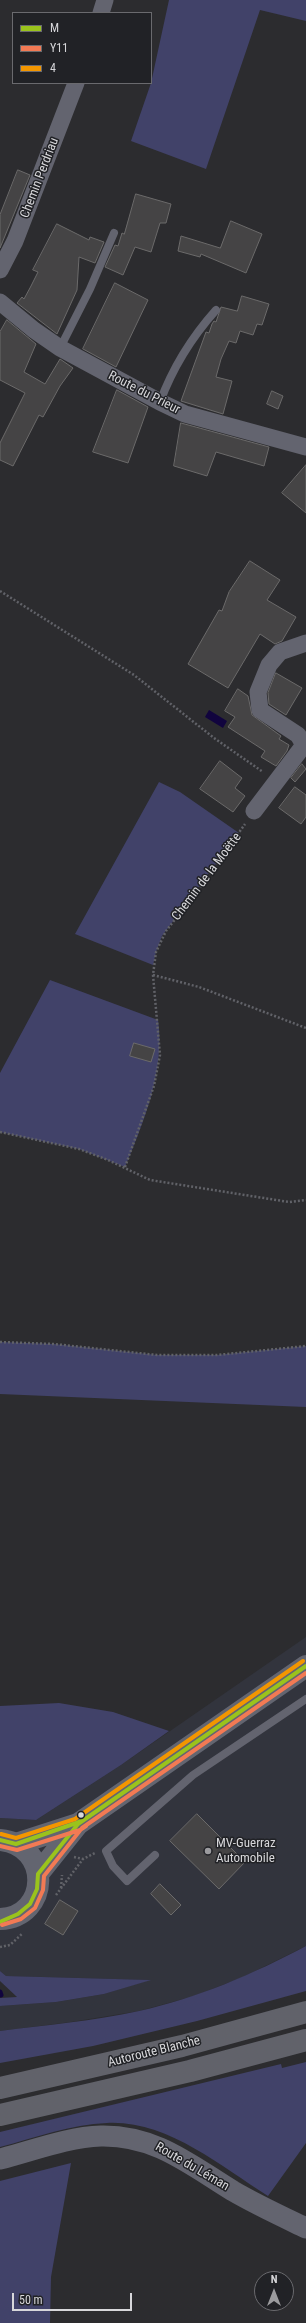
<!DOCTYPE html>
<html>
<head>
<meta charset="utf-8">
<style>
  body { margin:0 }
  #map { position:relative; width:306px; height:2323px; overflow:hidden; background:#2c2c2f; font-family:"Roboto Condensed",sans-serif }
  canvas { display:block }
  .legend { position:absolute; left:12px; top:12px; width:140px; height:72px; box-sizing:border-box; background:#212226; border:1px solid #6a6a6e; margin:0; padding:5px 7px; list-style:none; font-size:12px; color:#d7d7da }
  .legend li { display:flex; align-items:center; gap:8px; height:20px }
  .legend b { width:20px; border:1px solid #6a6a6e }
  .north { position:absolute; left:254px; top:2271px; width:40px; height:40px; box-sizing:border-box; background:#212226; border:1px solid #6a6a6e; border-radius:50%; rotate:0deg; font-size:11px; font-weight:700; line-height:16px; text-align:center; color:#d7d7da }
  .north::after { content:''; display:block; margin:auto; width:14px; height:18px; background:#9b9b9e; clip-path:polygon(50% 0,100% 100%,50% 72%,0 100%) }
  .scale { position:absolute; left:12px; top:2293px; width:120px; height:18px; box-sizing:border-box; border:2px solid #d7d7da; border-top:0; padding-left:5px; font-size:12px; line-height:14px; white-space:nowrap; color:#d7d7da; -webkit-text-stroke:3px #212226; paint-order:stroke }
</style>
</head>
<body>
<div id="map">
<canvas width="306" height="2323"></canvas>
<ul class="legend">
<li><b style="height:5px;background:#9ac31c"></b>M</li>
<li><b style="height:5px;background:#f27a54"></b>Y11</li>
<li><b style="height:5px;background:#f39600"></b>4</li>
</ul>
<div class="north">N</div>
<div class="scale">50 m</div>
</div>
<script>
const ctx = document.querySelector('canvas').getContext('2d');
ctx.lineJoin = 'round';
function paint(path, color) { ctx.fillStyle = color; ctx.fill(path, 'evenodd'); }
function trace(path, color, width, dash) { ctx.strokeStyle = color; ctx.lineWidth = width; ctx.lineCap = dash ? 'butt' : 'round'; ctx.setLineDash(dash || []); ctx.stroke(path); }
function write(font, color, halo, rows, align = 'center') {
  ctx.font = font + ' "Roboto Condensed",sans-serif'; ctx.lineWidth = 3; ctx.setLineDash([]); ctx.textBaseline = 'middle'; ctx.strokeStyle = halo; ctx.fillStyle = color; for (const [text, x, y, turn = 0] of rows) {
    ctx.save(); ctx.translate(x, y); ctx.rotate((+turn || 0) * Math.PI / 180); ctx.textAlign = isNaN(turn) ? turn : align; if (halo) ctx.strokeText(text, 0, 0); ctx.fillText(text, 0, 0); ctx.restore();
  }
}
paint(new Path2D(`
  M306,1637V1946L243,1977L194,1996L139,2011L71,2022L0,2031V2006L56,2002L104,1994L149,1980L6,1976L0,1971V1818L36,1820L121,1765Z`), '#32343d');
paint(new Path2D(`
  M169,0H306V21L260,10L206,169L131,141L151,83Z
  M159,782L180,792L239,833L162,936L156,952L153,965L75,934Z
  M50,980L158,1020C165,1071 144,1121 125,1167L79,1149L0,1132V1073Z
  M0,1342L54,1344L157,1355H217L306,1346V1407L0,1394Z
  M59,1703L113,1712L169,1731L121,1765L36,1820L0,1818V1706Z
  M306,1946V1991L197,2021L93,2046L0,2063V2031C46,2025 93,2021 139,2011C198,1998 253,1974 306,1946Z
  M0,1971L6,1976L151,1980L104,1994L56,2002L0,2006V1998L17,1997L0,1981Z
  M306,2062V2143L268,2196C220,2166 167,2120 107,2123C71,2124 35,2138 0,2147V2132L281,2064L282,2068Z
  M71,2163L51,2277L50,2323H0V2181Z`), '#414269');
paint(new Path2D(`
  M209,710L227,721L223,728L205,717Z`), '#11043e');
trace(new Path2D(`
  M0,1992L1,1995`), '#11043e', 5);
const building = new Path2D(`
  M18,170L30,175L0,248V215Z
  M136,194L171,204L166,223H160L151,252L135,247L123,275L105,267L115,245L118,246L122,233L124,234Z
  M231,221L262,234L246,273L201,254L200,257L178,251L181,236L220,248Z
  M57,224L89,240L90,237L104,242L95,263L79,257L77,290L57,334L17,303L22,297L24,299L31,286L38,272L33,270Z
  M115,283L148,300L116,367L83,349Z
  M242,296L269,304L262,325L257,324L253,335L240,331L236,343L229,341L221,359L216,377L232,381L223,414L181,401L206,332L209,333L212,324L214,321L216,322L221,307L237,311Z
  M7,320L36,344L24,372L45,384L60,359L73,368L60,386L43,417L39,415L13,466L0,460V443L25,393L0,380V332Z
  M117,390L148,407L128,463L93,452Z
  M272,391L283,396L278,409L267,404Z
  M181,423L269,447L264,466L216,452L207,476L174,466Z
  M306,465V513L282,493Z
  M250,561L280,580L267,600L296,617L282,641L275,644L260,634L228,688L188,664L219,610L222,611L229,592Z
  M276,673L302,688L286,715L269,704L268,693Z
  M238,689L248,696L252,715L281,736L279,739L289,745L287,751L276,766L261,757L265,751L228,727L235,717L225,711Z
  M220,761L242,778L235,788L245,796L233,812L200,789Z
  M302,764L306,769L295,782L291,778Z
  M295,787L306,795V817L301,824L279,808Z
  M134,1043L155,1049L151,1062L130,1056Z
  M197,1814L245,1862L219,1889L170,1841Z
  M160,1884L181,1905L171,1915L151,1894Z
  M60,1900L78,1911L63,1935L45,1924Z`);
paint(building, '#454445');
trace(building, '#6b6a6a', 1);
trace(new Path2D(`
  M0,591L134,675L214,738L263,772
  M153,975L199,987L306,1028
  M0,1132L79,1149L108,1160L150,1180L289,1202L306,1200
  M125,1167L154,1086L160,1055L153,975L156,952L166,931L202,885L245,824
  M0,1342L54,1344L157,1355H217L306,1346
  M74,1857L83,1859
  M61,1888L62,1875
  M56,1895L83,1859L95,1853
  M0,1947L10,1945L23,1933`), '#616268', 2.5, [2, 2]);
trace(new Path2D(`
  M60,348L90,289L114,233
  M160,402C173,367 191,338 216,310
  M155,1855L127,1881L113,1866L106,1851L193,1775L306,1699`), '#63646f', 8);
trace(new Path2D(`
  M101,13L105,0
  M0,270L15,241L76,83
  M0,302L34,330L60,348L160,402L185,414L306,447
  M254,811L304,745L298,735L260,710L258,692L269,665L280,652L306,643`), '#63646f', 17);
trace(new Path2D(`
  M0,2159C32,2151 67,2137 101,2136C155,2135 189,2164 233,2191C257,2205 281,2216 306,2228`), '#63646f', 21);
trace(new Path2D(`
  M0,1840C52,1845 50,1917 0,1919
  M16,1844L78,1824
  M38,1874L78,1824L306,1666`), '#636570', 22);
trace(new Path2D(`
  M0,2088L182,2046L306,2012
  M0,2115L190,2071L306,2040`), '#61626a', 22);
trace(new Path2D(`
  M0,1840L16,1844L82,1821
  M0,1922L18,1914L30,1904L37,1889L38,1874L78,1824L306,1666`), '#9ac31c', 4);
trace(new Path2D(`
  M0,1846L17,1850L80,1830L86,1826
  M2,1925L21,1919L35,1908L43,1890L44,1876L82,1828L306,1673`), '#f27a54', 4);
trace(new Path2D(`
  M1,1834L16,1838L75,1819L303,1661`), '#f39600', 4);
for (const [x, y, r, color] of [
  [81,1815,3.5,"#d7d7da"],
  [208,1851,4,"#9b9b9e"]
]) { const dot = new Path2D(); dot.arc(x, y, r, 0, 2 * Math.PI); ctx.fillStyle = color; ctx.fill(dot); trace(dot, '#212226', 1.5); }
write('13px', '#d7d7da', '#212226', [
  ["Chemin Perdriau",40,178,-69],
  ["Route du Prieur",144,393,27],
  ["Chemin de la Moëtte",207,877,-53],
  ["Autoroute Blanche",154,2052,-14],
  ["Route du Léman",192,2167,30]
]);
write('13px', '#d7d7da', '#212226', [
  ["MV-Guerraz",216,1844],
  ["Automobile",216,1859]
], 'left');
</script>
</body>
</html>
